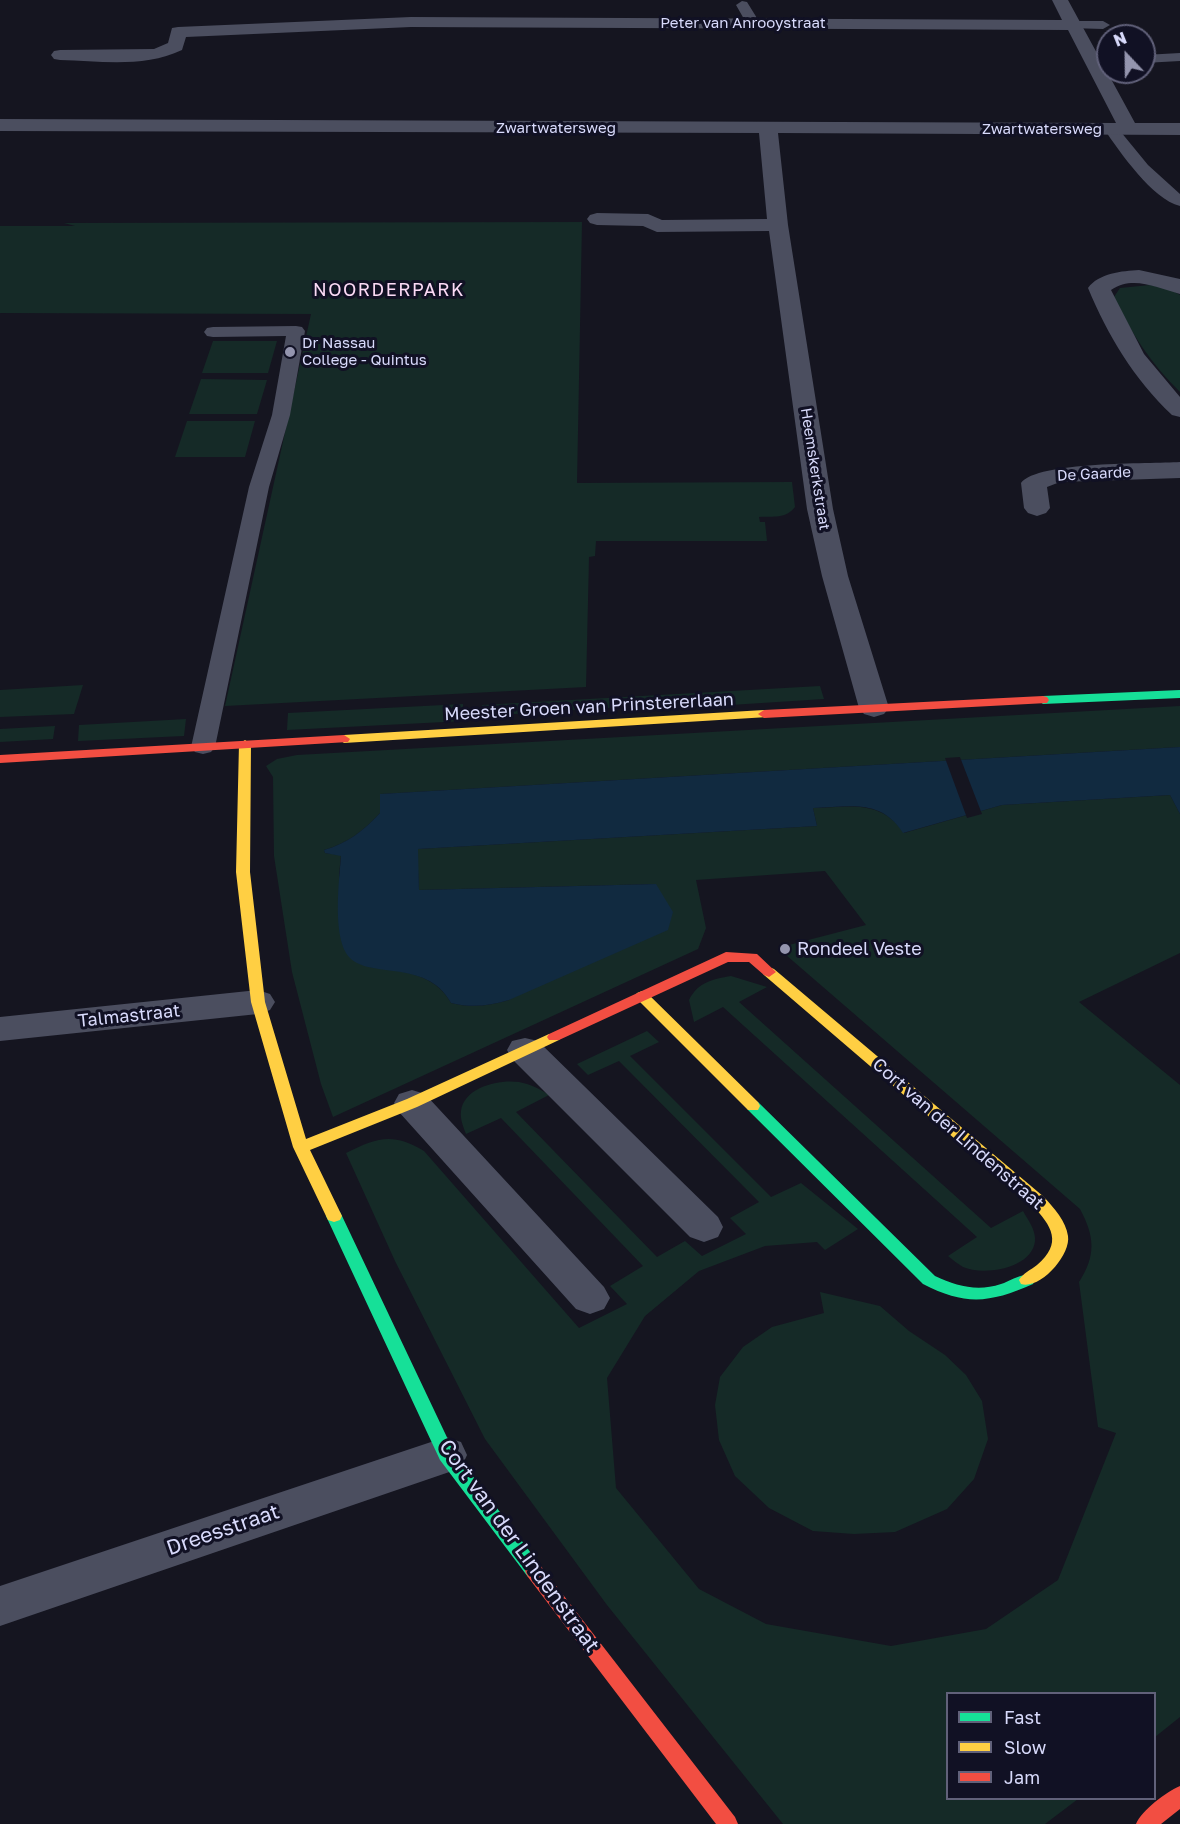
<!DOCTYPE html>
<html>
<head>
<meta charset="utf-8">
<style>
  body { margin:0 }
  #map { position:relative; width:1180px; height:1824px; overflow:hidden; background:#151520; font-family:"Golos Text",sans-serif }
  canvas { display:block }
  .legend { position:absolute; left:946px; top:1692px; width:210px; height:108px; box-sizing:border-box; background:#111124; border:2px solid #61617a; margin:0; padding:8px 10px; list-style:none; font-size:18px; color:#d8dafb }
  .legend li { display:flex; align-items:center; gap:12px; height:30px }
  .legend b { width:30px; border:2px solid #61617a }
  .north { position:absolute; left:1096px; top:24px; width:60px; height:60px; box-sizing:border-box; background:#111124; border:2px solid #61617a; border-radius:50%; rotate:338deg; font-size:16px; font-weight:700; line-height:24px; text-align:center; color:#d8dafb }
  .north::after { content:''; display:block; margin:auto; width:21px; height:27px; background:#9495ae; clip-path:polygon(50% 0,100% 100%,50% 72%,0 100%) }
</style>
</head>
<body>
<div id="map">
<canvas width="1180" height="1824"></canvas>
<ul class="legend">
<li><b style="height:8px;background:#16e098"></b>Fast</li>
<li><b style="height:8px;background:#ffcf43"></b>Slow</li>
<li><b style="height:8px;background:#f24e42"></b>Jam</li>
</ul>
<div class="north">N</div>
</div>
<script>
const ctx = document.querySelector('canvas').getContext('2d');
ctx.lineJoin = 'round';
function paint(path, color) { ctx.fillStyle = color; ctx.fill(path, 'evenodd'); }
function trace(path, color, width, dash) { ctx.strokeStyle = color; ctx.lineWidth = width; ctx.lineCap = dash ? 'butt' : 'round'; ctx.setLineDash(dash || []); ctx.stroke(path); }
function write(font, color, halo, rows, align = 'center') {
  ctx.font = font + ' "Golos Text",sans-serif'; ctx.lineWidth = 6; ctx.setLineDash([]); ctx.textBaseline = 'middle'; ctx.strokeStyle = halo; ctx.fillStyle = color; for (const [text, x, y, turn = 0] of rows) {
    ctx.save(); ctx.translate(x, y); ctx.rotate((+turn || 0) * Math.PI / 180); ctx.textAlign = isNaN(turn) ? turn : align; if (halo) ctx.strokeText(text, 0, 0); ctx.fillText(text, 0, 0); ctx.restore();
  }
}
paint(new Path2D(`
  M582,222L577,483L792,482L795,507C786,519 773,516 759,517L760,522H765L767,541H596L595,556L589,557L586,687L225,706L311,314L0,313V226H75L64,223Z
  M1150,285L1170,289L1180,295V392C1152,365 1130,332 1114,297L1120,288Z
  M213,341H277L268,373H202Z
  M201,379L267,380L257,414H189Z
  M187,421H255L245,457H175Z
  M83,685L74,714L0,717V690Z
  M820,686L824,699L637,711L636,706L484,716L482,705Z
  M463,704L464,721L287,730L288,713Z
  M1180,706V747L381,794L380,813C363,831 348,843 324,850L325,853L341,855L339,875L370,967C401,971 435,973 451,1003C471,1008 489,1006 509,1000L656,884L419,890L417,849L817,826L813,808C849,807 881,799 904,833L1002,805L1170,795L1180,814V953L1079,1002L1180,1085V1717L1155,1737L1154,1694H948V1798L1078,1799L1045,1824H783L607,1605L485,1439L395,1261L346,1153C377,1138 392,1132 424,1151L579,1328L627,1304L610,1286L643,1266L501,1118L466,1134C463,1126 460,1119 461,1111C464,1087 499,1079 519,1082C530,1084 540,1089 549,1095L516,1112L657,1257L685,1241L702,1256L746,1234L730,1218L759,1202L619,1061L588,1075L577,1064L647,1031L659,1042L630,1056L771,1197L801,1183L858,1229L825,1250L817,1242L765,1246L699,1271L645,1316L607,1378L616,1488L699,1589L766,1624L891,1646L986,1629L1058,1580L1116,1433L1098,1427L1079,1282C1096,1256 1095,1237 1080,1209L786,955L789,945L866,925L825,871L696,880L706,928L698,949L333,1117L321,1084L292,972L274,856L273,777L266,766L277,759L297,755Z
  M186,719L184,736L78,741L79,725Z
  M55,726L53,739L0,742V729Z
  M731,976L767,987L739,1002L991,1228L1023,1211C1028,1220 1036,1230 1035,1241C1032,1269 983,1276 963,1267C958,1264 953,1260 948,1256L977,1237L723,1007L694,1022L689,1000C698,982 713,979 731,976Z
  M820,1292L880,1306L909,1331L945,1355L966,1375L982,1401L988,1439L974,1479L947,1509L895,1532L854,1534L813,1531L769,1508L735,1476L719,1440L715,1405L720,1377L743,1347L772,1327L824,1313Z`), '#152a27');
paint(new Path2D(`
  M1180,747V814L1170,795L1002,805L903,833C881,798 849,807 813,808L817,826L418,849L419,890L656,884L673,912L668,930L509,1000C489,1006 471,1008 451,1003C426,956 363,982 346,953C333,930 339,881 341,856L325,853L324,850C348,843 363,831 380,813V794Z`), '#112a40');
paint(new Path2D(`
  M960,757L982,814L967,818L945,758Z`), '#151520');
paint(new Path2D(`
  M742,1L747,2L760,23L758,26L753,27L748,26L736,5Z
  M1075,21H1103L1110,25L1103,29L1070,28L1068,25L1070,22Z
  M1180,53V61L1144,63V55Z
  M1092,55L1108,56V64L1087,62L1085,59Z
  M1111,125L1116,126L1148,165L1180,194V206C1152,199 1120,152 1104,129Z
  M296,326L302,327L305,331L290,415L269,487L215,747L211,752L203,754L195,752L191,747L249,487L272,415L286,336L213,337L207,336L204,332L207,328L213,327Z`), '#4b4e5f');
paint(new Path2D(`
  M1052,0H1068L1135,123H1180V135L778,133L788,225L833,509L848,576L889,708L884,714L874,717L864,714L859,708L822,576L807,509L769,231L657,232L643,226L597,225L590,223L587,219L590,215L597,213L648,214L662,220L767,219L759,133L0,131V119L1116,123L1068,30L411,27L186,37L182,50C144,68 101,61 60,60L54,59L51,55L54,51L60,50L154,49L168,43L172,28L178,27L411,17L1062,20Z
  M1139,270L1180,279V294C1157,288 1133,275 1111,290L1144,354L1180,397V417L1172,415C1134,379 1108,336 1088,288C1099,273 1122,271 1139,270Z
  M1180,462V478L1060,482L1047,487L1050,508L1046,513L1037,516L1028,513L1024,508L1021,483C1037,461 1150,464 1180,462Z
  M258,990L270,994L275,1002L270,1010L258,1014L0,1041V1017Z
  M525,1038L538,1041L718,1217L723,1227L718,1237L704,1242L690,1237L512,1059L507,1050L512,1041Z
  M412,1090L425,1094L604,1287L610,1298L604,1309L590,1314L576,1309L399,1112L394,1103L399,1094Z
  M446,1437L461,1442L467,1455L461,1468L0,1626V1586Z`), '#4b4e5f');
paint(new Path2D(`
  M1180,690V698L1043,704L1037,700L1043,696Z
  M753,1101L758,1102L935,1276C957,1286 977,1292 1001,1284C1011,1281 1022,1272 1033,1276L1035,1280L1033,1284C990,1303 966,1306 923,1284L748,1110L746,1106L748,1102Z
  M334,1210L340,1212L342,1216L453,1450L540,1565L543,1571L540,1577L534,1579L528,1577L440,1460L326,1216L328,1212Z`), '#16e098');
paint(new Path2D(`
  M764,710L770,714L768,717L344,743L338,739L344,735Z
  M245,740L251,744L250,872L265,1002L306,1139L407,1099L549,1034H559L561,1037L559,1040L417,1107L310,1150L342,1216L340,1220L334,1222L328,1220L326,1216L293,1147L251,1002L236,872L239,744Z
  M769,967L774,969L1044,1197C1054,1208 1066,1221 1068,1236C1071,1255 1040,1290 1021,1284L1019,1280C1023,1273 1031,1270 1037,1265C1063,1243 1052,1226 1032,1205L764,975L762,972L764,969Z
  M642,991L647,993L758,1102L760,1106L758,1110H748L637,999L635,996L637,993Z`), '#ffcf43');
paint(new Path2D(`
  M1043,696L1047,697L1049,700L1047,703L764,718L758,714L764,710Z
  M344,735L350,739L348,742L0,763V755Z
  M726,952L757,954L776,972L769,977L764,975L749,962H728L559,1040H549L547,1037L549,1034Z
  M534,1563L540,1565L735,1817L738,1824H716L528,1577L525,1571L528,1565Z
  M1180,1786V1809L1161,1824H1136C1142,1810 1166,1792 1180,1786Z`), '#f24e42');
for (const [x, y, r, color] of [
  [290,352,6,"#9495ae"],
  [785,949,6,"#9495ae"]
]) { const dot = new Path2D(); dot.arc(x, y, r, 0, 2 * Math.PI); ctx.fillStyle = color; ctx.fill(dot); trace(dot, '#111124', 2); }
write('15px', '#d8dafb', '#111124', [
  ["Peter van Anrooystraat",743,23],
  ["Zwartwatersweg",556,128],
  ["Zwartwatersweg",1042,129],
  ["Heemskerkstraat",815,469,81],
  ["De Gaarde",1094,474,-3]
]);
write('15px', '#d8dafb', '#111124', [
  ["Dr Nassau",302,343],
  ["College - Quintus",302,360]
], 'left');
ctx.letterSpacing = '1.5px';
write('18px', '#fbdaf5', '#111124', [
  ["NOORDERPARK",389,290]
]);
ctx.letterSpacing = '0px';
write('18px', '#d8dafb', '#111124', [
  ["Meester Groen van Prinstererlaan",589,707,-3],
  ["Talmastraat",129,1016,-6],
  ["Cort van der Lindenstraat",958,1134,41]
]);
write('18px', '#d8dafb', '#111124', [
  ["Rondeel Veste",797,949]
], 'left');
write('21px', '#d8dafb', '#111124', [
  ["Dreesstraat",223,1530,-19],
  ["Cort van der Lindenstraat",519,1546,54]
]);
</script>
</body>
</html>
